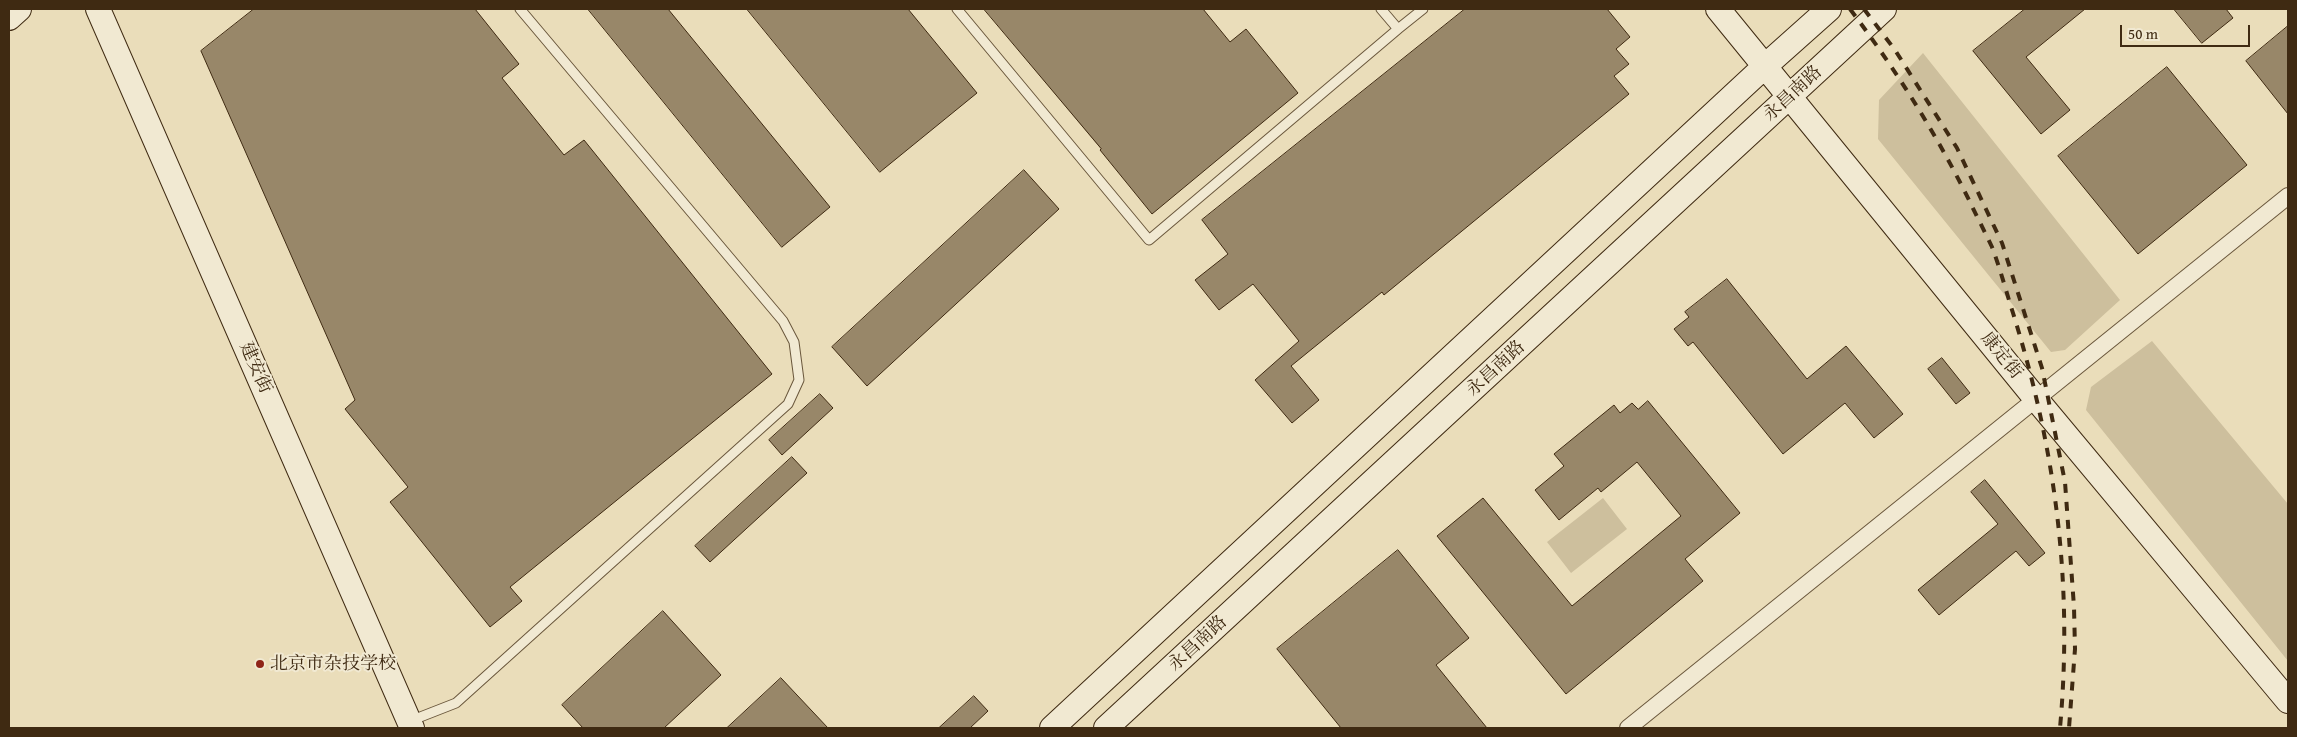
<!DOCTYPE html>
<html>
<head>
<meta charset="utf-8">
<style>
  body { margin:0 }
  #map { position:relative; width:2297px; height:737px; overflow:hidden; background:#eaddba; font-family:"Gentium Book Plus",serif }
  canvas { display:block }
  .frame { position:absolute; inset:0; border:10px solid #3f2a12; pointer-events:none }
  .scale { position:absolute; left:2120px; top:25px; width:130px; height:22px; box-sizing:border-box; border:2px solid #3f2a12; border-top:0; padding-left:6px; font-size:15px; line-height:18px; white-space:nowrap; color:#3f2a12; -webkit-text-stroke:4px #f1e9d2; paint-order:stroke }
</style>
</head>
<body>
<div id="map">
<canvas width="2297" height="737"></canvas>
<div class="frame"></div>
<div class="scale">50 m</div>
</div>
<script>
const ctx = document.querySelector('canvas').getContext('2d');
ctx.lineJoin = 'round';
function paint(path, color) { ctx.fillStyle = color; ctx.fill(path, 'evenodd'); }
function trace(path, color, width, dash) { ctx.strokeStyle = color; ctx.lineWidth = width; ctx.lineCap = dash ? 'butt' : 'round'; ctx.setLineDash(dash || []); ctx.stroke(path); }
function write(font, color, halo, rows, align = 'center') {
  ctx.font = font + ' "Gentium Book Plus","Noto Serif SC",serif'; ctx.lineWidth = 4; ctx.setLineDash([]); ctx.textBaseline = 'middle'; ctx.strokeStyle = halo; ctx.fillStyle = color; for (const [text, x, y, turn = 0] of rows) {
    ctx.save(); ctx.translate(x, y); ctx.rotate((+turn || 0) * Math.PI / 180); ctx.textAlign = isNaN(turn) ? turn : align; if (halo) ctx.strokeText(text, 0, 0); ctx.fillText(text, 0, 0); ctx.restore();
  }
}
paint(new Path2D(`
  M1923,53L2120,300L2065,350L2051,352L1878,139L1879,100Z
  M2152,341L2288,504V661L2086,410L2091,387Z
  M1603,498L1627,529L1571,573L1547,542Z`), '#cdbf9d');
const building = new Path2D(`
  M254,9H475L519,64L502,78L564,155L584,140L772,374L510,587L522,601L490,627L390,502L408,487L345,409L355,400L201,51Z
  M588,9H668L830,207L782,247Z
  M747,9H908L977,93L880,172Z
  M984,9H1203L1230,42L1246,29L1298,93L1152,214L1100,150L1101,149Z
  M1465,9H1607L1630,37L1616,49L1629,64L1614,76L1629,94L1384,295L1382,292L1291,366L1319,400L1292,423L1255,380L1299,341L1253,284L1219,310L1195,280L1228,254L1202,220Z
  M2025,9H2085L2026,57L2070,110L2041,134L1973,51Z
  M2174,9H2226L2233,18L2202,43Z
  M2288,26V114L2246,61Z
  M2167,67L2247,165L2138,254L2058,156Z
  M1024,170L1059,209L867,386L832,347Z
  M1727,279L1807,379L1846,346L1903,414L1874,438L1845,403L1783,454L1693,342L1688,346L1674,329L1689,317L1685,312Z
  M1942,358L1970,393L1956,404L1928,369Z
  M820,394L833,408L782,455L769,440Z
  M1648,401L1740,513L1685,559L1703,581L1566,694L1437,536L1483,498L1572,606L1681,516L1637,462L1601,492L1598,488L1559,520L1535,490L1564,466L1554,454L1614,405L1620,413L1632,403L1638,409Z
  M792,457L807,473L710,562L695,546Z
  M1985,480L2045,553L2029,566L2016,551L1939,615L1918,590L1998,524L1971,492Z
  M1398,550L1469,638L1436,665L1487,728H1341L1277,649Z
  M663,611L721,675L664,728H583L562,705Z
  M781,678L828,728H727Z
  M974,696L988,711L970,728H939Z`);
paint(building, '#988769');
trace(building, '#3f2a12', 1);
const lane = new Path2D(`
  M957,9L1149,240L1398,29
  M1381,9L1398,29L1423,9
  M410,721L456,703L788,404L799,380L794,342L783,321L520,9`);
const street = new Path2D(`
  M1628,728L2288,196`);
const secondary = new Path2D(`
  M98,9L412,728
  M1718,9L2036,399L2288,701
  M9,18L19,9
  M1052,728L1764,67L1829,9
  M1106,728L1884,9`);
trace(lane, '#6a573c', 11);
trace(street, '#6a573c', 18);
trace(secondary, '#3f2a12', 26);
trace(lane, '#f1e9d2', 9);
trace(street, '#f1e9d2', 16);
trace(secondary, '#f1e9d2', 24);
trace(new Path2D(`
  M1850,9C1896,70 1936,133 1970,202C1977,217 1985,232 1992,247C2000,268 2006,291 2013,313C2056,451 2073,584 2060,728
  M1864,9L1895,50L1957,148L2002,243L2042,368L2065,482L2074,607L2075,649L2069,728`), '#3f2a12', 4, [9, 9]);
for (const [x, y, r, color] of [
  [260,664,5,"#8f2418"]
]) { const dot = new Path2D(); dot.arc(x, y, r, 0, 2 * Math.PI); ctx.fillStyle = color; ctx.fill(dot); trace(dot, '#f1e9d2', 2); }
write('18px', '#3f2a12', '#f1e9d2', [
  ["永昌南路",1793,94,-43],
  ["康定街",2001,356,51],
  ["建安街",255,368,66],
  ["永昌南路",1496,369,-43],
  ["永昌南路",1198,644,-43]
]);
write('18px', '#3f2a12', '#f1e9d2', [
  ["北京市杂技学校",270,664]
], 'left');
</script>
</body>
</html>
